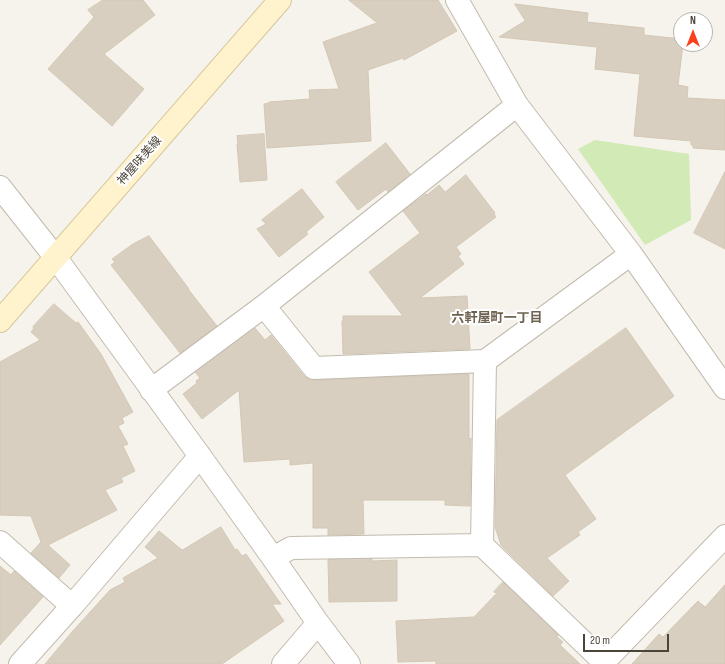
<!DOCTYPE html>
<html>
<head>
<meta charset="utf-8">
<style>
  body { margin:0 }
  #map { position:relative; width:725px; height:664px; overflow:hidden; background:#f6f3ec; font-family:"Sofia Sans Condensed",sans-serif }
  canvas { display:block }
  .north { position:absolute; left:673px; top:12px; width:40px; height:40px; box-sizing:border-box; background:#fff; border:1px solid #b7b4b0; border-radius:50%; rotate:0deg; font-size:11px; font-weight:700; line-height:16px; text-align:center; color:#4b4439 }
  .north::after { content:''; display:block; margin:auto; width:14px; height:18px; background:#fc3f1d; clip-path:polygon(50% 0,100% 100%,50% 72%,0 100%) }
  .scale { position:absolute; left:583px; top:634px; width:86px; height:18px; box-sizing:border-box; border:2px solid #4b4439; border-top:0; padding-left:5px; font-size:12px; line-height:14px; white-space:nowrap; color:#4b4439; -webkit-text-stroke:3px #fff; paint-order:stroke }
</style>
</head>
<body>
<div id="map">
<canvas width="725" height="664"></canvas>
<div class="north">N</div>
<div class="scale">20 m</div>
</div>
<script>
const ctx = document.querySelector('canvas').getContext('2d');
ctx.lineJoin = 'round';
function paint(path, color) { ctx.fillStyle = color; ctx.fill(path, 'evenodd'); }
function trace(path, color, width, dash) { ctx.strokeStyle = color; ctx.lineWidth = width; ctx.lineCap = dash ? 'butt' : 'round'; ctx.setLineDash(dash || []); ctx.stroke(path); }
function write(font, color, halo, rows, align = 'center') {
  ctx.font = font + ' "Sofia Sans Condensed","Noto Sans JP",sans-serif'; ctx.lineWidth = 4; ctx.setLineDash([]); ctx.textBaseline = 'middle'; ctx.strokeStyle = halo; ctx.fillStyle = color; for (const [text, x, y, turn = 0] of rows) {
    ctx.save(); ctx.translate(x, y); ctx.rotate((+turn || 0) * Math.PI / 180); ctx.textAlign = isNaN(turn) ? turn : align; if (halo) ctx.strokeText(text, 0, 0); ctx.fillText(text, 0, 0); ctx.restore();
  }
}
paint(new Path2D(`
  M595,140L689,154L691,220L645,245L578,149Z`), '#d2eab5');
const building = new Path2D(`
  M103,0H143L155,15L104,54L144,89L112,126L48,69L94,17L88,10Z
  M349,0H438L457,31L404,60L403,58L368,70L371,141L267,148L264,104L269,103V102L310,99L309,90L339,89L323,42L377,23Z
  M515,4L588,13L587,22L644,28V35L681,39V44H683L678,85L688,87L687,98L725,100V150L693,148V145H691V141L634,136L640,74L595,69L597,47L499,37L525,21Z
  M264,134L267,180L240,182L237,144H238L237,136Z
  M386,143L410,174L388,192L386,189L358,210L336,182Z
  M725,172V249L694,233Z
  M466,175L495,213L494,214L496,217L456,247L461,254L458,256L464,264L420,298L467,296L470,349L343,354L342,321H343V316H403L369,272L420,233L403,211L426,194L427,195L439,185L445,192Z
  M302,189L324,217L306,232L308,234L279,257L257,229L266,224L262,220Z
  M149,236L189,289H188L217,326L180,353L111,265L115,262L112,259L133,244Z
  M54,304L76,323L78,322L101,354L133,412L122,418L124,423L118,426L128,444L123,446L135,471L121,478L123,482L105,490L117,510L48,545L70,565L59,578L31,553L41,542L31,516L0,515V362L40,340L31,332L34,328L33,327Z
  M255,328L265,340L271,335L304,376L309,379L315,380L469,374V439L471,438L470,506L445,505V500H363L364,534L328,535V528H313V463L290,465V459L244,462L239,390L202,419L183,394L197,383L196,381L200,378L195,372Z
  M626,328L674,396L565,475L596,519L578,532L580,535L547,558L569,581L553,596L501,545L495,527L497,420Z
  M221,527L235,550L237,549L242,556L246,554L281,604H272L284,621L222,664H45L72,632L110,590L125,582L123,578L158,558L145,547L159,531L182,550Z
  M372,559V561L397,560V601L329,602L328,560Z
  M0,566L11,575L14,571L43,597L0,645Z
  M503,582L558,635L557,637L563,642L560,645L580,664H436V661L398,662L396,621L474,617L497,593L494,592Z
  M725,585V664H632L659,634L663,637L698,601L705,607Z`);
paint(building, '#d8cfc1');
trace(building, '#d3c7b4', 1);
const minor = new Path2D(`
  M457,0L517,105L631,254L725,388
  M0,187L56,258L200,456L273,558L318,623L349,664
  M264,306L314,368L485,361
  M151,390L264,306L517,105
  M0,542L72,606
  M482,545L485,361L631,254
  M273,558L291,548L482,545L604,662
  M283,664L318,623
  M602,664L725,536`);
const tertiary = new Path2D(`
  M20,664L72,606L200,456`);
const secondary = new Path2D(`
  M0,321L280,0`);
trace(minor, '#c2bbae', 24);
trace(tertiary, '#c2bbae', 24);
trace(secondary, '#d6c79b', 24);
trace(minor, '#fff', 22);
trace(tertiary, '#fff', 22);
trace(secondary, '#fff3cd', 22);
write('12px', '#4b4439', '#fff', [
  ["神屋味美線",140,161,-49]
]);
write('bold 13px', '#6e6250', '#fff', [
  ["六軒屋町一丁目",497,319]
]);
</script>
</body>
</html>
